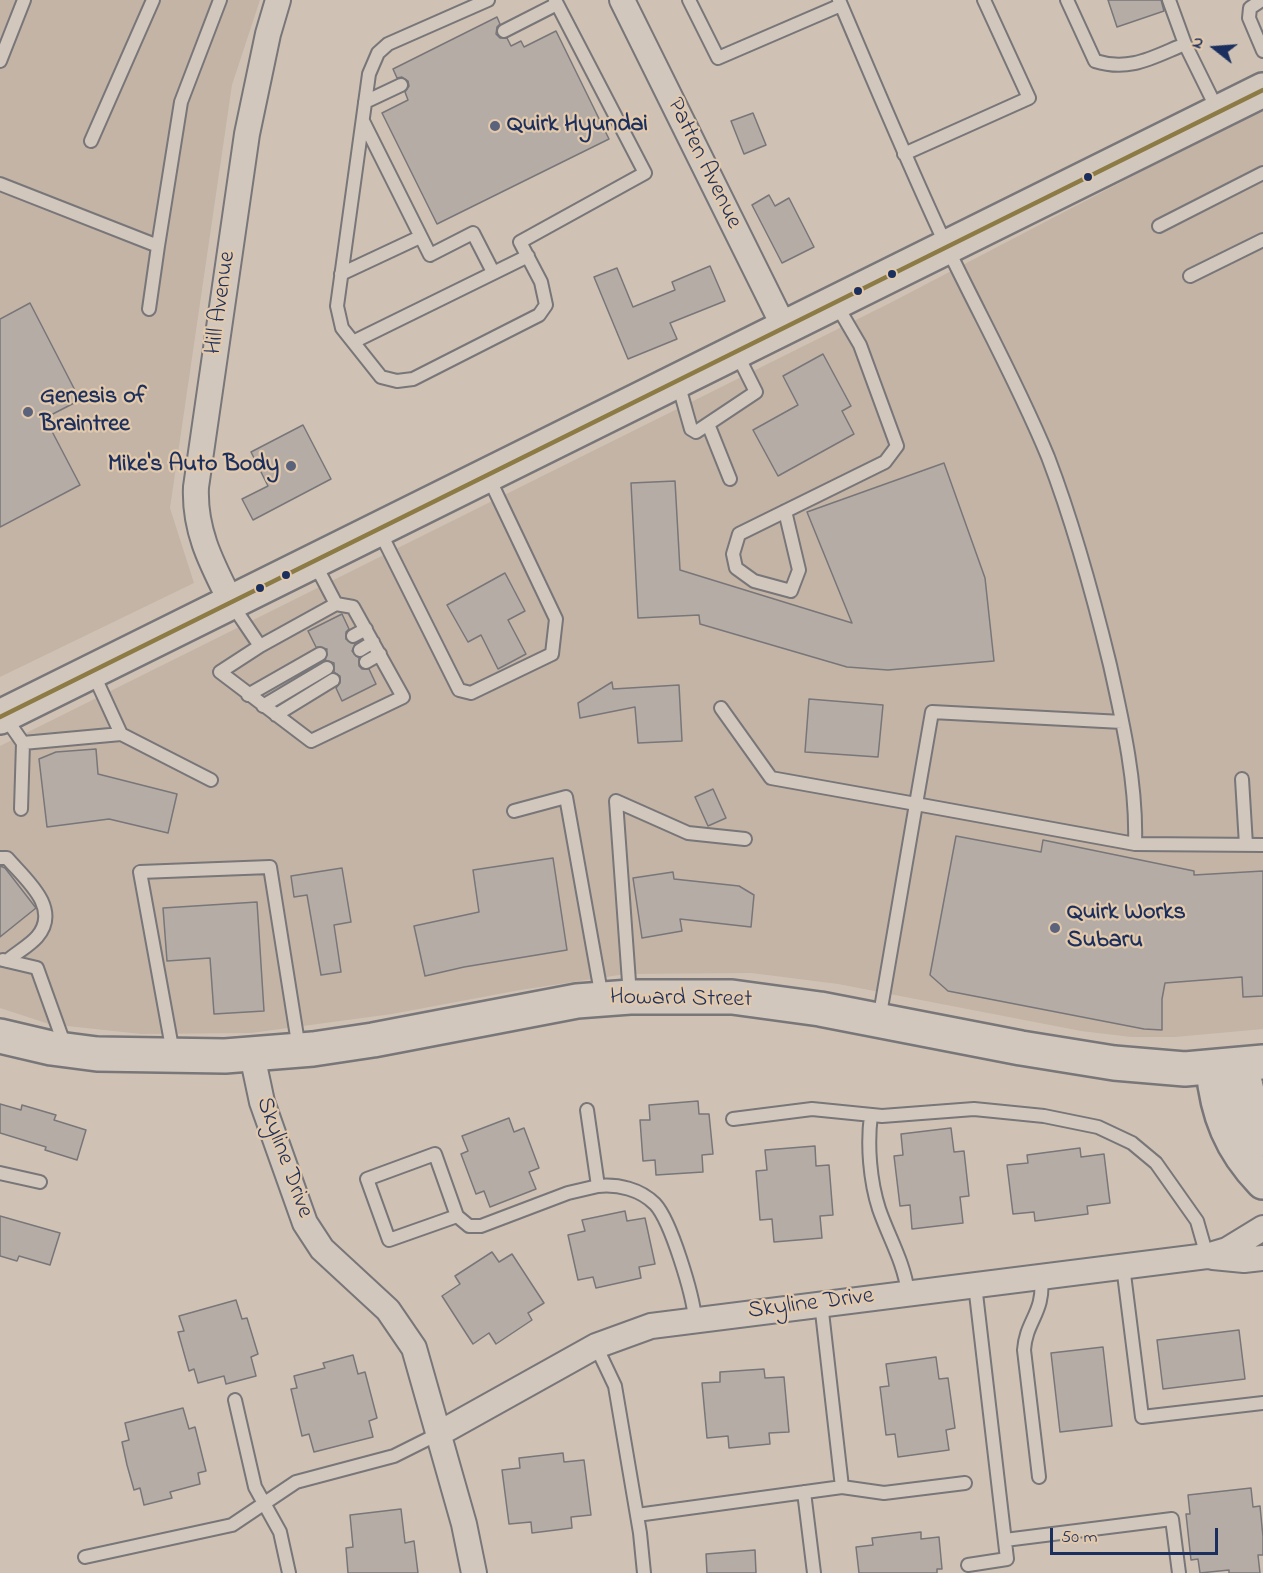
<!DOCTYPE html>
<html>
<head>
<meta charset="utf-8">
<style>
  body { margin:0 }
  #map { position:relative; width:1263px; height:1573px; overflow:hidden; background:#cfc2b4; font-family:"Indie Flower",sans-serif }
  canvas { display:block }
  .north { position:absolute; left:1185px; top:18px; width:60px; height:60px; -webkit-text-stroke:4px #e3c9ab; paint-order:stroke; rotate:287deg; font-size:16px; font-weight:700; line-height:24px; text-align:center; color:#1b2f5e }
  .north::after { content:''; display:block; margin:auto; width:21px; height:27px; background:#1b2f5e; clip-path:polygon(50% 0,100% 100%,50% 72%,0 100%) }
  .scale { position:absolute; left:1050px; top:1528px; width:168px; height:27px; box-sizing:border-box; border:3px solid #1b2f5e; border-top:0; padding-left:8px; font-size:18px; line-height:21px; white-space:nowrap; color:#1b2f5e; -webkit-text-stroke:4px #e3c9ab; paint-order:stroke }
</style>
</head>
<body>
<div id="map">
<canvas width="1263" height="1573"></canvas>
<div class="north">N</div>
<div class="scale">50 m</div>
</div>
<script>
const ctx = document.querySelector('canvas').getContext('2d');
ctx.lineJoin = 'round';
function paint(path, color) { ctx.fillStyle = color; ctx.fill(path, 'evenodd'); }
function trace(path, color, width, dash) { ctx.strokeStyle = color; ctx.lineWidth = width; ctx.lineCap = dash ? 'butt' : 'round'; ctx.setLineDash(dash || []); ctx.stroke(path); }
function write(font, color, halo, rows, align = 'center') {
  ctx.font = font + ' "Indie Flower",sans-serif'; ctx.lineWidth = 4.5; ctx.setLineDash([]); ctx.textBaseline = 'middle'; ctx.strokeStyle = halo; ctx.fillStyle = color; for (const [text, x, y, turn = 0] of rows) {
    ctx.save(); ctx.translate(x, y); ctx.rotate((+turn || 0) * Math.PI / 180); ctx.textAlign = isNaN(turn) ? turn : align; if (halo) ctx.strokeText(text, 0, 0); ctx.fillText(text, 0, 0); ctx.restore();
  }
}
paint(new Path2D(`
  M0,0H260L232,85L170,508L194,583L0,677Z
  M1263,108V1029L1175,1037H1131L1081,1031L838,984L751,973L626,974L520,990L392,1014L251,1033L141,1034L49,1024L0,1008V746L890,303Z`), '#c3b4a6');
const building = new Path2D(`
  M1108,0H1161L1164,11L1117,27Z
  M497,17L500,24L497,27L496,34L500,38H507L511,46L521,41L524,47L556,31L609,139L437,224L382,113L408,100L405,92L409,86L408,81L402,77L397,78L393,69Z
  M753,113L766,145L744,154L731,121Z
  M769,195L775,206L789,198L814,247L782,263L752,205Z
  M710,266L725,301L670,323L677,339L628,359L594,277L617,268L633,307L675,290L672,282Z
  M30,303L80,400L45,418L80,485L0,527V319Z
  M823,354L851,406L842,411L854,434L778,476L753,430L798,405L783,376Z
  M303,425L331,479L253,520L242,499L268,486L251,452Z
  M944,463L985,578L994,661L888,670L847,667L700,624L699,615L638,618L631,483L675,481L680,570L852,623L807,512Z
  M505,573L525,611L508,620L526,654L498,669L481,635L468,642L447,605Z
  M342,614L349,629L346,632V639L355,644L352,651L359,658V666L362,669H369L376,684L342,701L336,688L340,683V676L334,672V663L325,660L327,649L316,647L308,631Z
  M612,682L613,689L679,685L682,741L638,743L635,707L580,718L578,703Z
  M809,699L883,705L878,757L805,752Z
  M96,749L98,774L177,794L168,833L109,819L47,827L39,759L56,752Z
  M713,789L726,818L708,826L695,797Z
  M956,836L1041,852L1043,840L1194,871V875L1263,871V996L1243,997L1242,977L1165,983L1162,999V1030L1144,1029L948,991L930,975Z
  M553,858L567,950L464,967L425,976L414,926L479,912L473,870Z
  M0,866L5,868L36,908L0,937Z
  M342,868L351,922L334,925L341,972L321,975L307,895L294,897L291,876Z
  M673,872L674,879L739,886L754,895L751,927L680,919L682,931L642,938L633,878Z
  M257,902L264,1011L214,1014L210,958L167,961L163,908Z
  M698,1101L699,1114H709L713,1154L702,1155L703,1172L656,1175L655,1160L643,1161L640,1120H650L649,1105Z
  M0,1104L21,1110L22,1105L56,1115L54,1120L86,1130L77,1160L45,1150L46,1147L0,1133Z
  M509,1118L514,1132L524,1128L539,1168L529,1172L536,1189L490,1207L484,1191L476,1194L461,1154L468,1151L462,1136Z
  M951,1128L954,1152L964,1151L969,1196L960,1197L963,1223L912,1229L910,1205L900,1206L894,1156L903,1155L901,1134Z
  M815,1146L816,1166L829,1165L833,1215L820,1216L822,1238L774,1242L772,1219L760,1220L756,1171L767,1170L765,1150Z
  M1080,1148L1081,1157L1104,1154L1110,1203L1087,1206L1088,1214L1035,1221L1034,1212L1013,1214L1007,1165L1028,1163L1027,1155Z
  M625,1211L627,1221L645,1218L655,1264L639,1267L641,1278L596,1288L593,1277L578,1280L568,1235L585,1231L582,1220Z
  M0,1216L60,1233L50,1265L19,1256L17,1261L0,1256Z
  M492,1252L499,1262L512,1254L544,1303L528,1313L532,1320L496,1344L489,1333L473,1344L442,1296L460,1284L455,1276Z
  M236,1300L242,1319L247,1318L258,1354L251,1357L256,1376L226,1384L224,1376L198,1383L194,1369L189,1371L178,1332L184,1331L179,1316Z
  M1239,1330L1245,1379L1163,1389L1157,1340Z
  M1103,1347L1112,1426L1060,1432L1051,1353Z
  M353,1355L358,1374L365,1372L377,1418L369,1421L373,1437L314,1452L309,1434L302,1436L291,1389L297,1388L294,1376L325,1368L323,1363Z
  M936,1357L939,1379L948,1378L955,1428L946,1430L949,1450L898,1457L895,1434L886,1435L880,1387L889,1386L886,1364Z
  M764,1369L765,1378L784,1377L789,1432L769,1433L770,1444L729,1448L728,1436L707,1438L702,1383L720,1382V1372Z
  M183,1408L189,1429L195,1427L206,1471L198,1473L200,1484L170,1492L172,1498L144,1505L140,1488L134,1490L127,1465L122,1442L129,1440L125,1423Z
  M563,1453L564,1462L584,1460L591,1515L571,1517L572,1528L532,1533L531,1522L509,1524L502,1470L520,1468L519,1458Z
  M1251,1488L1253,1507L1260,1506L1263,1537V1555H1258L1260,1573H1229V1570L1200,1573L1198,1559L1191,1560L1186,1514H1190L1188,1495Z
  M401,1509L405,1543L414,1541L418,1573H348L346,1548L353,1547L350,1515Z
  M921,1532V1539L939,1537L942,1569H937V1573H859L856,1547L873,1545L872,1538Z
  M755,1550L756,1573H707L706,1554Z`);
paint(building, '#b5aca6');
trace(building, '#787679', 1.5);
const lane = new Path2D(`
  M488,0L388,44L378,53L369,74L337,306L342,328L381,377L397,381L413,379L539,315L546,305L541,282L520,242L645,173L555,0
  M689,0L718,58L841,5
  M839,0C874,82 908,164 946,245C980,316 1018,384 1048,457C1074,525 1093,595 1110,665C1123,723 1137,785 1135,844L916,804L879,1020
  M1067,0L1095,61C1130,72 1153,57 1185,44
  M1169,0L1185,44L1218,111
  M1262,0L1250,8L1249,18L1263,51
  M504,31L557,4
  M0,61L24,0
  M365,102L401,85
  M363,121L430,255L473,233L493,272
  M91,141L153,0
  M904,154L1029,98L984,0
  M0,184L158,246L181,102L220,0
  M1159,226L1263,173
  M341,274L420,237
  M1190,276L1263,240
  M149,309L158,246
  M353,342L528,256
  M678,383L691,429L696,432L756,392L737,354
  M708,424L730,479
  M785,511L799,570L791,591L754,581L736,568L733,554L739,534L885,462L897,446L860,345L836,304
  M379,530L459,690L471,693L552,654L556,619L488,476
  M314,562L336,604
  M231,603L260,646L220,672L311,741L403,697L353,607L336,604L260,646
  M353,636L366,629
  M360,650L373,642
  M366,662L380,654
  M93,673L121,734L211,780
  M248,695L320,654
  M263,706L327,668
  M721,708L771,778L916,804L932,712L1122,722
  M276,715L333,680
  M5,717L23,743
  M1242,779L1246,845
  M21,809L23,743L121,734
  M514,811L566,797L602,998
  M1135,844L1263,845
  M0,858H7C25,879 62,908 37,937C29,946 16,953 7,961
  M3,960L37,968L65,1046
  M630,996L616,801L688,833L745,839
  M173,1053L140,872L270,867L299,1049
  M871,1115C867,1145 870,1181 879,1209C889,1238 904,1262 908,1293
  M733,1119L812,1109L882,1116L974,1109L1044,1116L1098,1127L1132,1143L1156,1163L1197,1221L1207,1256
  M435,1154L457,1216L389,1240L367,1179Z
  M0,1173L40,1182
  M598,1186C618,1184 640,1189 655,1204C671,1221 693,1295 695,1319
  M457,1216L469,1226H481L568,1193L598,1186L587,1110
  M1123,1266L1142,1417L1263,1403
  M596,1346L615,1386L640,1533L644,1573
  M235,1400L255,1487L280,1532L289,1573
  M1039,1477L1024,1350C1026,1320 1045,1313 1041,1277
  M842,1487L884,1493L965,1483
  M804,1492L814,1573
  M637,1515L842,1487L821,1303
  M1005,1540L1172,1519L1179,1573
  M85,1557L232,1525L296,1482L394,1456L440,1433
  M968,1565L1007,1559L975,1285`);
const street = new Path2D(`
  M622,0L785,329
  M231,602C212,564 194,531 196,487L247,134L268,34L278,0
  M252,1055L262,1102L305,1223L322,1249L388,1310L414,1348L464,1524L474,1573
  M1213,1257L1244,1260L1263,1258
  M440,1433L596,1346L651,1326L1207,1256L1227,1250L1263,1228`);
const secondary = new Path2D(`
  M0,1036L51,1048L97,1054L225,1056L313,1049L373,1040L577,1001L630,997H732L820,1009L1021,1048L1114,1063L1185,1069L1263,1062
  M1241,1065L1251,1108L1263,1140
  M1213,1068C1217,1114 1231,1149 1263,1182`);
const primary = new Path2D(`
  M0,717L1263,90`);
trace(lane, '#787679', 16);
trace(street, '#787679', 28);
trace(secondary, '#787679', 38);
trace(primary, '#787679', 38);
trace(lane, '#d1c7bc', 12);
trace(street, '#d1c7bc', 24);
trace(secondary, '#d1c7bc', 33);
trace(primary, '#d1c7bc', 33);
trace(new Path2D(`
  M0,717L1263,90`), '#8d7b45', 4.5);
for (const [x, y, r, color] of [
  [495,126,6,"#5a627c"],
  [1088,177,5,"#1b2f5e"],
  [892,274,5,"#1b2f5e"],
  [858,291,5,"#1b2f5e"],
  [28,412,6,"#5a627c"],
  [291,466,6,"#5a627c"],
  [286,575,5,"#1b2f5e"],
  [260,588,5,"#1b2f5e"],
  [1055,928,6,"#5a627c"]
]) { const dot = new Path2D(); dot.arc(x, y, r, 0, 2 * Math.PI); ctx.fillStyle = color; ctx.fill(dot); trace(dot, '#e3c9ab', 2); }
write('bold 24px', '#1b2f5e', '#e3c9ab', [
  ["Quirk Hyundai",507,126],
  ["Genesis of",40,398],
  ["Braintree",40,426],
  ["Mike's Auto Body",279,466,"right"],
  ["Quirk Works",1067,914],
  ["Subaru",1067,942]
], 'left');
write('24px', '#1b2f5e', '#e3c9ab', [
  ["Patten Avenue",703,164,64],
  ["Hill Avenue",222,303,-82],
  ["Howard Street",681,1000,1],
  ["Skyline Drive",283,1158,70],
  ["Skyline Drive",811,1305,-7]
]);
</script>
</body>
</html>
